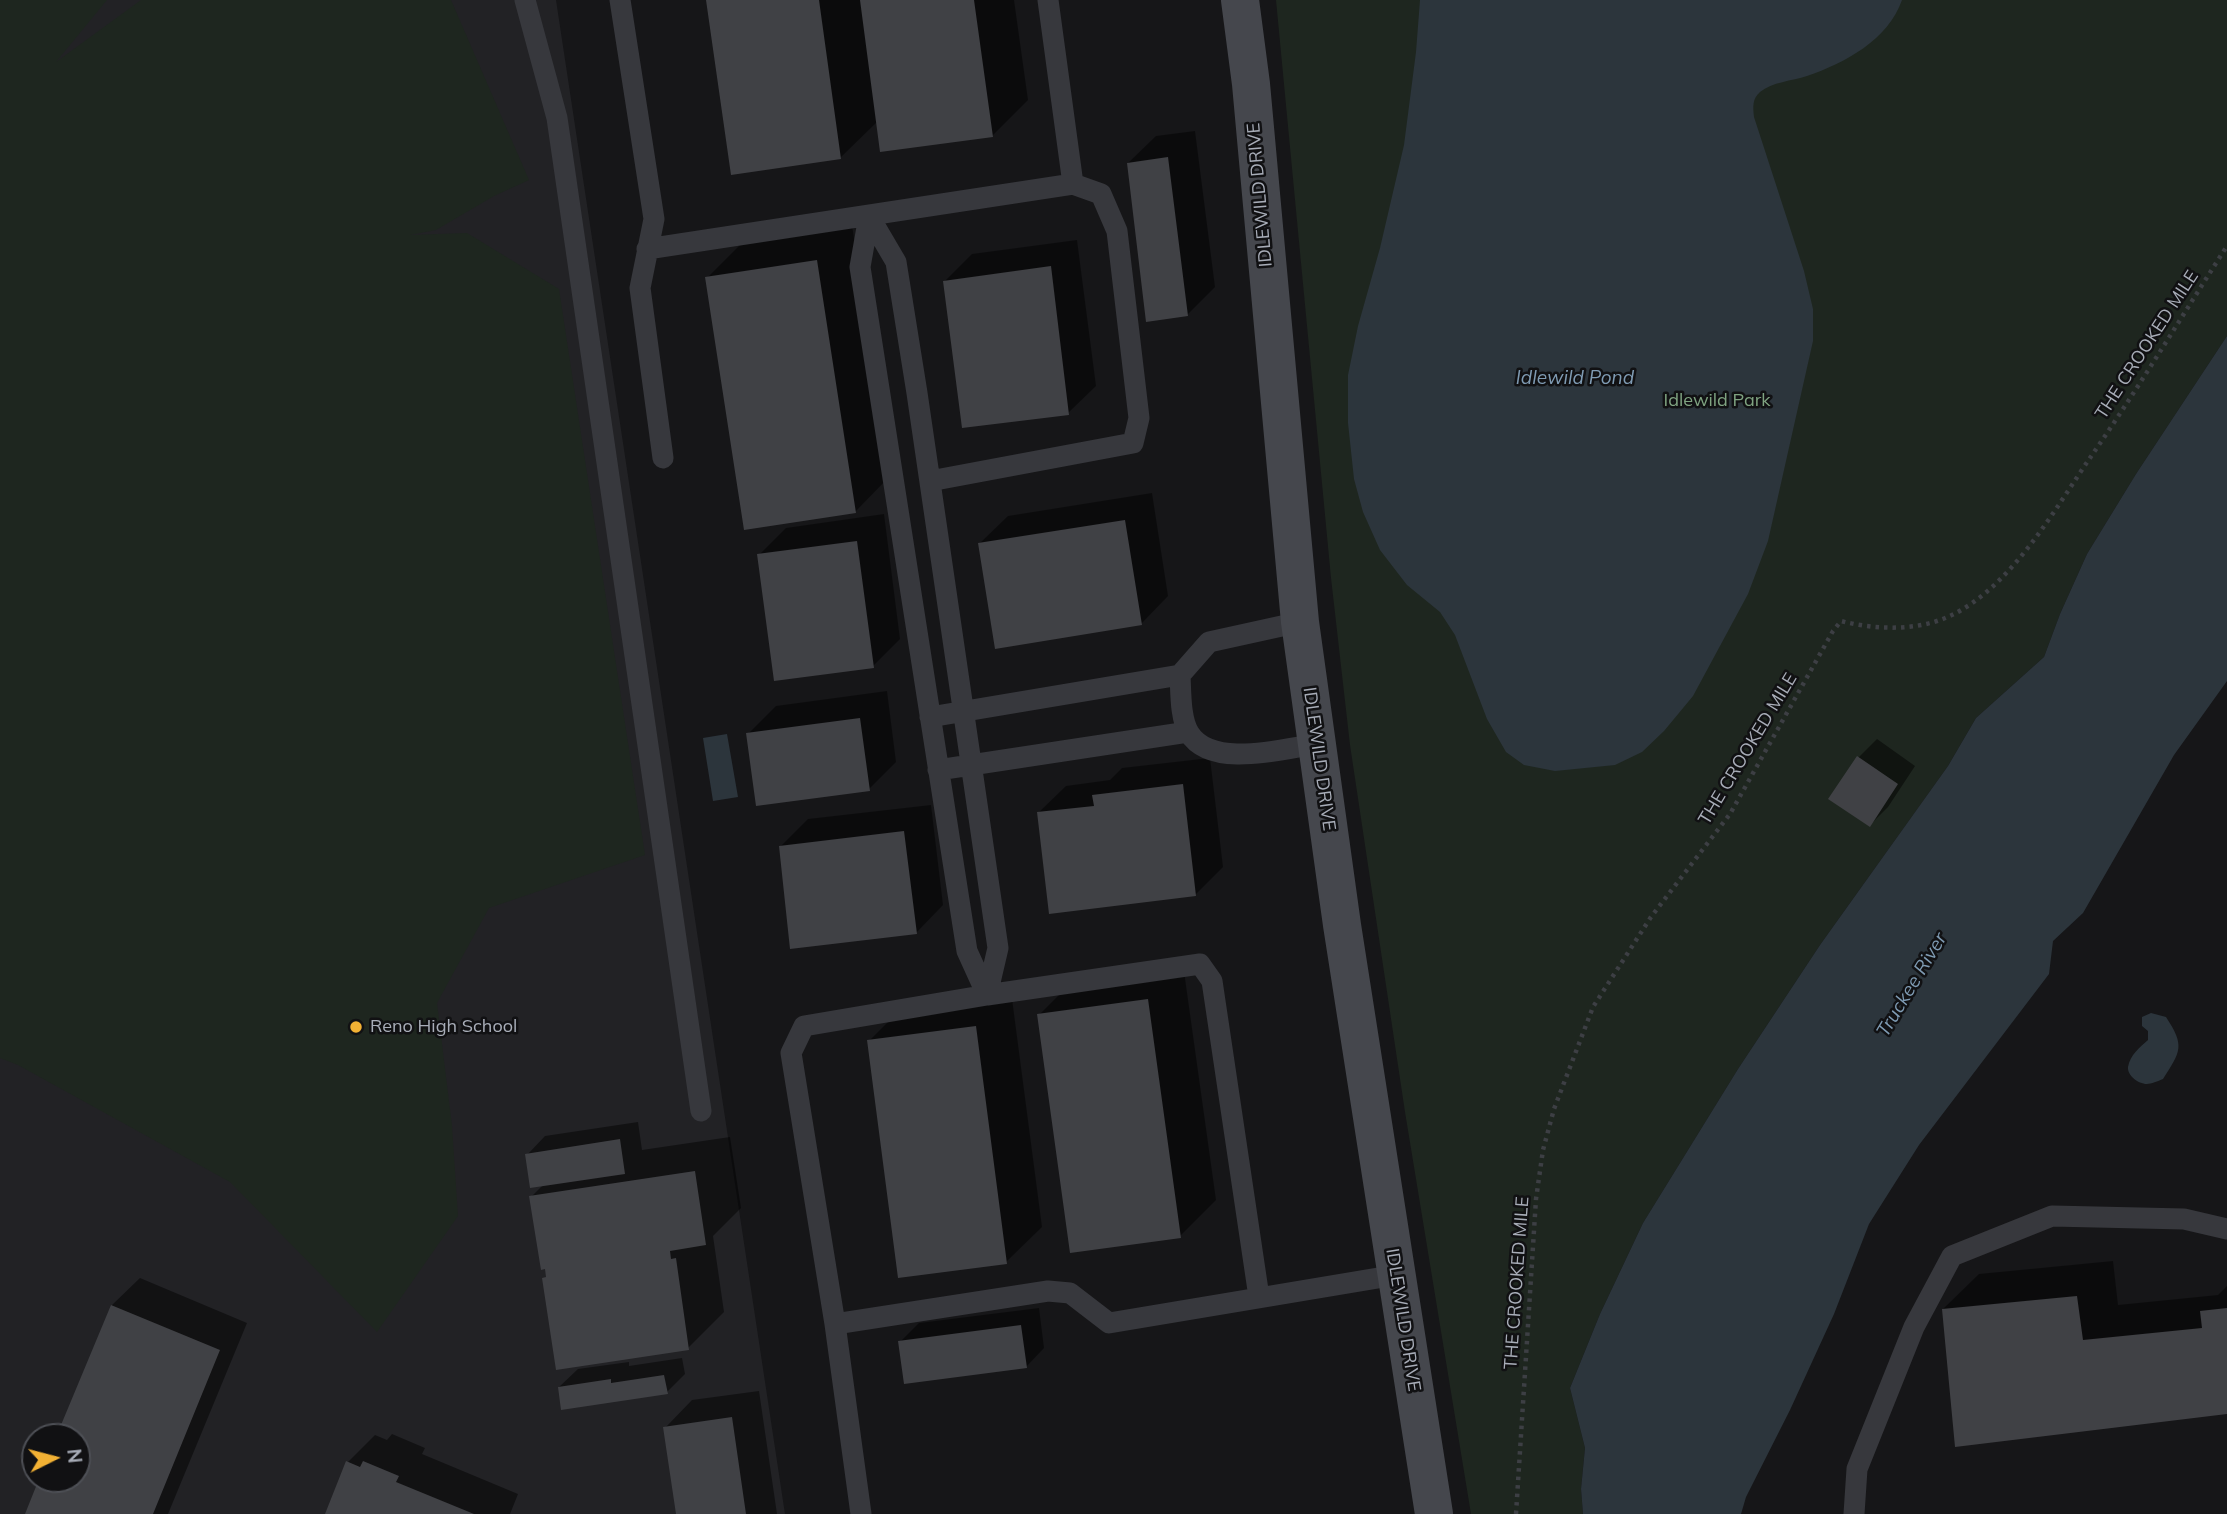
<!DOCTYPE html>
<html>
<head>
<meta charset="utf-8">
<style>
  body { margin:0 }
  #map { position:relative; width:2227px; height:1514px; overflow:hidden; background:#161618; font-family:Mulish,sans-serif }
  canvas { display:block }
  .north { position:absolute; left:21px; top:1423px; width:70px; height:70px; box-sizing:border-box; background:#111113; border:2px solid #4d4f55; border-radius:50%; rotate:84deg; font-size:19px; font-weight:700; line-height:28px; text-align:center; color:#a8adb8 }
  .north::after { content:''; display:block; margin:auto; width:24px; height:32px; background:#f2b134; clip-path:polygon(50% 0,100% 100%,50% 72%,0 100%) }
</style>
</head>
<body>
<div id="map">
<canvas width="2227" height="1514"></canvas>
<div class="north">N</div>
</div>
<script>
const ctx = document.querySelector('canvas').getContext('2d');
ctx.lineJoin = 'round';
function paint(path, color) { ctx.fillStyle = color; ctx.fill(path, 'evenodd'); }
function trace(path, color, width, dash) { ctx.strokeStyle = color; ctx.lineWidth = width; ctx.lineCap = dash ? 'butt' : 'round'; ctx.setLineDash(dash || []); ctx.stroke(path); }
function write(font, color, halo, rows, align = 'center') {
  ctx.font = font + ' Mulish,sans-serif'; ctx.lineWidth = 5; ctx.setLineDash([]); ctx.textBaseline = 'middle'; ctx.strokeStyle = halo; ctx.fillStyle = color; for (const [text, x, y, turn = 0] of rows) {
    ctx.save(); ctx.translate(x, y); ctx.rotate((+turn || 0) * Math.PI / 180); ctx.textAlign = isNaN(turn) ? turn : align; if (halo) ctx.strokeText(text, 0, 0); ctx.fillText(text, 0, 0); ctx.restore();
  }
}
paint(new Path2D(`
  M0,0H556L785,1514H0ZM35,1437H77V1479H35Z`), '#222225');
paint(new Path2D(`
  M0,0H107L56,62L141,0H451L529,180L494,196L436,230L410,235L467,233L559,289L645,855L489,908L437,1003L452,1126L458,1216L377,1332L230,1182L18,1065L0,1058Z
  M1276,0H2227V336L2136,474L2087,554L2060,614L2044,657L1976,718L1948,766L1820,945L1738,1069L1643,1223L1600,1314L1570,1388L1585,1448L1581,1489L1583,1514H1471L1405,1112L1350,745L1331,578Z`), '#1e261f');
paint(new Path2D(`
  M1420,0H1902C1888,40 1845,63 1807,76C1792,81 1772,82 1760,92C1752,99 1753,107 1754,117L1804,271L1813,309V341L1768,541L1748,594L1693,696L1664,731L1642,752L1615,765L1555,771L1524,765L1506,752L1487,719L1455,635L1440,612L1407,585L1380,550L1363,512L1354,479L1348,423V375L1358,326L1380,248L1404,145L1416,52Z
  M2227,336V681L2174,755L2083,913L2053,941L2049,974L1919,1145L1869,1224L1834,1314L1790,1410L1746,1497L1741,1514H1583L1581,1489L1585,1448L1570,1388L1600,1314L1643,1223L1738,1069L1820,945L1948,766L1976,718L2044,657L2060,614L2087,554L2136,474Z
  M727,734L738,797L713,801L703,738Z
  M2151,1013L2166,1017C2185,1046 2181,1051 2163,1079C2158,1081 2151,1084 2147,1084C2138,1084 2127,1075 2128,1067C2130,1055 2140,1047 2148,1040V1031L2142,1026V1017Z`), '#2c353c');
paint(new Path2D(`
  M708,0H1014L1028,100L992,136L878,121L840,158Z
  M1195,131L1215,287L1187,315L1128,163L1156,136Z
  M852,225L890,476L855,512L707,278L743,242Z
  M1077,240L1096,386L1068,413L945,281L972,254Z
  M1152,493L1168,596L1141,624L980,543L1008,516Z
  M884,514L900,639L873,666L759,555L786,528Z
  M887,691L896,762L869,789L748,734L776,706Z
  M1877,739L1915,766L1888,807L1870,825L1830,798L1859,757Z
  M1210,758L1223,867L1195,895L1038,813L1066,786L1110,780L1122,768Z
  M931,805L943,905L916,933L781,846L808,819Z
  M1183,964L1216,1200L1180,1236L1039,1015L1075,979Z
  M1011,991L1042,1227L1006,1262L869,1041L905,1005Z
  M638,1122L642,1150L730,1137L741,1208L713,1236L724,1312L688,1348L544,1279L548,1275L531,1197L543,1185L527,1155L545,1136Z
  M2113,1261L2118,1305L2218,1295L2227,1286V1412L1943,1309L1979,1274Z
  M140,1278L247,1323L168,1514H27L41,1479H77V1437H58L112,1305Z
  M1039,1308L1044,1348L1026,1367L900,1342L919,1323Z
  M682,1358L685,1374L667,1392L559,1387L578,1369L629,1362V1366Z
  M759,1391L777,1514H678L665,1428L692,1400Z
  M392,1434L425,1448L422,1454L518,1494L510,1514H326L348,1462L375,1435L387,1440Z`), '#0007');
paint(new Path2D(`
  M706,0H819L841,159L731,175Z
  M860,0H974L993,137L880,152Z
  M1168,157L1188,316L1146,322L1127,163Z
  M817,260L856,513L744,530L705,277Z
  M1051,266L1069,415L962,428L943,281Z
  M1125,520L1142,625L995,649L978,543Z
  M857,541L874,668L774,681L757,554Z
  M860,718L870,791L756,806L746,733Z
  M1857,756L1898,784L1870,827L1828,799Z
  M1183,784L1196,896L1049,914L1037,812L1094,806L1092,795Z
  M904,831L917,934L790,949L779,846Z
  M1148,999L1181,1238L1070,1253L1037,1014Z
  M976,1026L1007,1264L898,1278L867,1040Z
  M620,1139L625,1174L530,1188L525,1154Z
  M695,1171L706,1245L670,1251L671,1259L676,1258L689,1350L556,1370L542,1278L546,1277L545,1269L541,1270L529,1196Z
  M2077,1296L2083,1340L2202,1328L2200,1311L2227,1308V1414L1955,1447L1942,1309Z
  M111,1305L220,1350L153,1514H25L39,1479H77V1437H56Z
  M1021,1325L1027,1368L904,1384L898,1341Z
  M664,1375L668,1394L561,1410L558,1387L611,1379V1383Z
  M732,1417L746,1514H676L663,1427Z
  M346,1461L360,1467L363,1461L399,1476L396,1482L474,1514H325Z`), '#404145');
trace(new Path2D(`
  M1516,1514L1536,1199L1543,1150L1554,1109L1593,1007L1651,917L1730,814L1833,631L1841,621C1872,629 1909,631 1940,620C2007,596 2054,510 2092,455C2139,387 2182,316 2227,246`), '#3d3f44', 4.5, [3.5, 5]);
trace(new Path2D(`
  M525,0L557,118L701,1111
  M620,0L654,219L640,288L663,458
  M1048,0L1073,184
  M869,216L896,262L917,393L998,948L987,995
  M869,216L860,267L967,951L987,995
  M647,249L1073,184L1101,194L1117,231L1139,418L1133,443L930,481
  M1300,622L1209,642L1180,675C1181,692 1180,718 1189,733C1211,769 1282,749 1316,744
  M930,717L1180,675
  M938,770L1188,732
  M835,1324L1048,1291L1070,1293L1109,1323L1396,1275
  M861,1514L835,1324L791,1053L804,1026L987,995L1200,964L1212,981L1259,1297
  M1854,1514L1857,1469L1914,1327L1952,1256L2052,1216L2184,1219L2227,1229`), '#37383d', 21);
trace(new Path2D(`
  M1240,0L1251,84L1300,622L1342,925L1434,1514`), '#45474d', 38);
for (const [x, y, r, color] of [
  [356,1027,7,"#f2b134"]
]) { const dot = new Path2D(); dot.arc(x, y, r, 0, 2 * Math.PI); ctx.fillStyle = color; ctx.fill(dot); trace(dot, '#111113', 2.5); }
write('18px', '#a8adb8', '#111113', [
  ["IDLEWILD DRIVE",1260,195,-95],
  ["THE CROOKED MILE",2147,345,-57],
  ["THE CROOKED MILE",1748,749,-59],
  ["IDLEWILD DRIVE",1319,759,82],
  ["THE CROOKED MILE",1517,1283,-86],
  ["IDLEWILD DRIVE",1403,1320,81]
]);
write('18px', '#7fa381', '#111113', [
  ["Idlewild Park",1717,401]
]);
write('18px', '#a8adb8', '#111113', [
  ["Reno High School",370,1027]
], 'left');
write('italic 19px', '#7f9bb3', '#111113', [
  ["Idlewild Pond",1575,378],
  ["Truckee River",1912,985,-59]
]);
</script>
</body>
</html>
